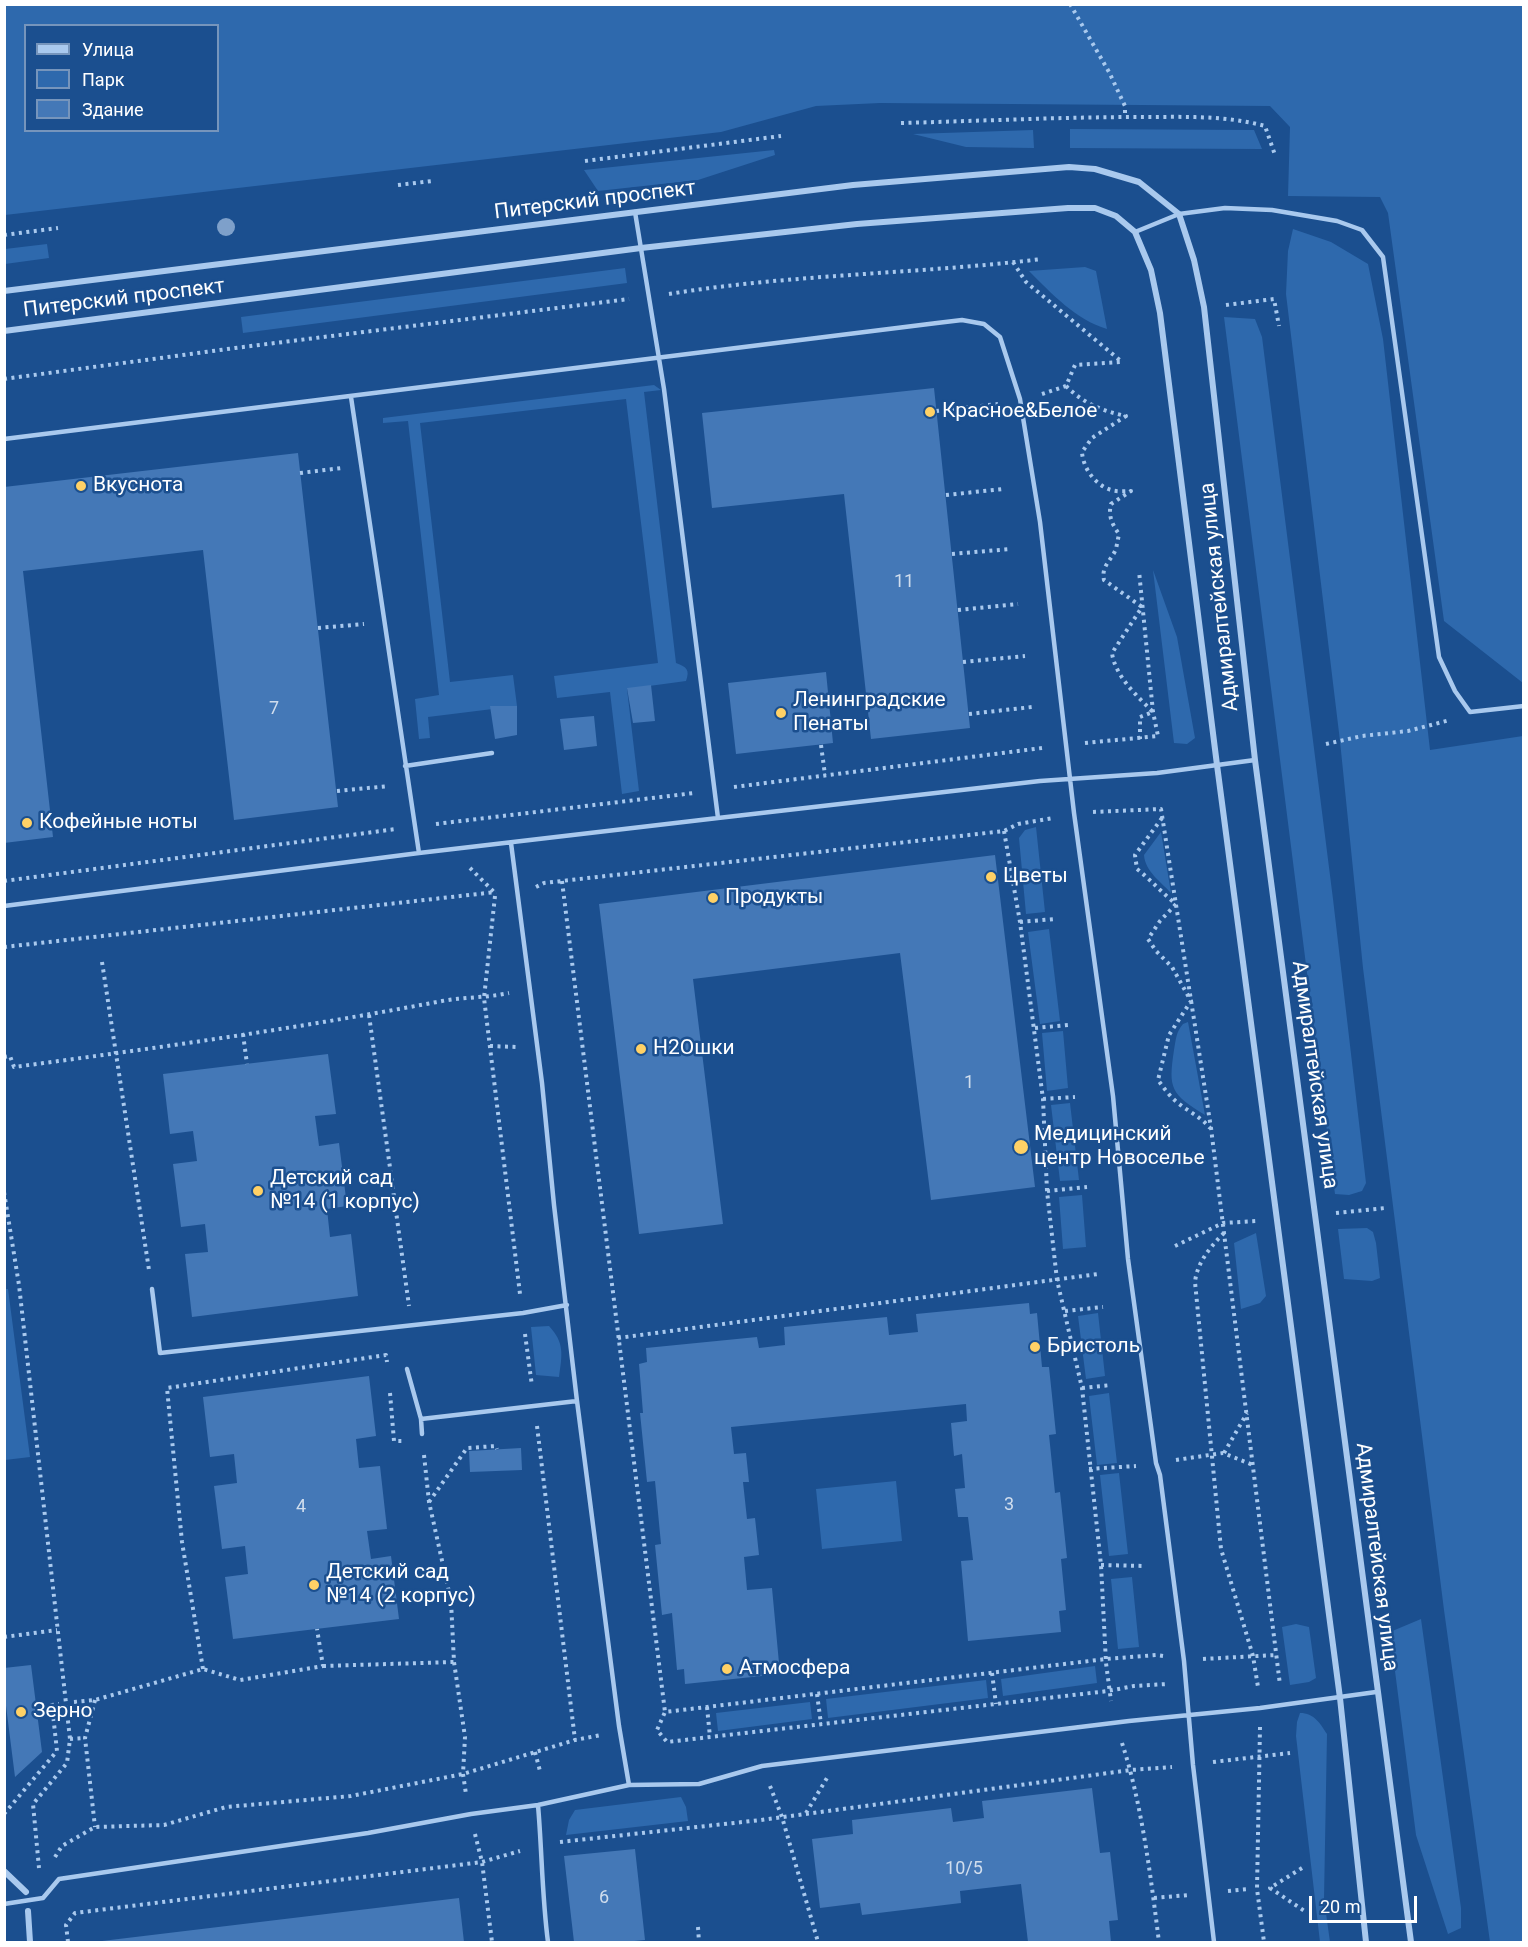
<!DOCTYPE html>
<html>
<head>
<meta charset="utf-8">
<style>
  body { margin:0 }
  #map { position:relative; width:1528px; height:1947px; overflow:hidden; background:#1b4f8f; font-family:Roboto,sans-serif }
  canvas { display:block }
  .frame { position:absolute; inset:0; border:6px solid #fff; pointer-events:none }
  .legend { position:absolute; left:24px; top:24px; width:195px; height:108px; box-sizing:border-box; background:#1b4f8f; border:2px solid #7695bc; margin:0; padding:8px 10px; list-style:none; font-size:18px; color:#fff }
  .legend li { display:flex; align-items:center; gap:12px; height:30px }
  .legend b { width:30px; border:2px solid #7695bc }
  .scale { position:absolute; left:1309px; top:1896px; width:108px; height:27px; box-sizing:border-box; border:3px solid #fff; border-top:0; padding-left:8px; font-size:18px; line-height:21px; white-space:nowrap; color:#fff; -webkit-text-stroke:4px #1b4f8f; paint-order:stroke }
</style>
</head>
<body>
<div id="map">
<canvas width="1528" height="1947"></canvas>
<div class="frame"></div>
<ul class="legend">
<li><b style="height:8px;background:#a9c9ee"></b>Улица</li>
<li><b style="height:16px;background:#2e69ad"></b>Парк</li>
<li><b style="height:16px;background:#4478b7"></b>Здание</li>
</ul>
<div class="scale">20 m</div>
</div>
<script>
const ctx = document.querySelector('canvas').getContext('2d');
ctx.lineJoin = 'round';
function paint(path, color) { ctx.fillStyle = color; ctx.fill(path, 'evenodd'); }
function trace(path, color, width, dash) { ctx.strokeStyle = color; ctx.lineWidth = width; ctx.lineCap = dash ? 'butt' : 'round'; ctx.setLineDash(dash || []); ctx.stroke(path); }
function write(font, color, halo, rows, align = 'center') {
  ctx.font = font + ' Roboto,sans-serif'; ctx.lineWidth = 5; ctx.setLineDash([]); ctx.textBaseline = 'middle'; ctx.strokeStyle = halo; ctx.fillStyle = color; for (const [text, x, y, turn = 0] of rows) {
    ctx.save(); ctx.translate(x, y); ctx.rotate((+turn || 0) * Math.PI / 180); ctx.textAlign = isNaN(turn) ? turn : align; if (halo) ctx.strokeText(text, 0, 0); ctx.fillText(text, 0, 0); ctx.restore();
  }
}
paint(new Path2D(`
  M4,5H1523V683L1444,621L1388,213L1380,197L1288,196L1290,127L1270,106L880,103L816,106L721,132L5,215ZM26,26H218V130H26Z
  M1070,129L1254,130L1262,149L1070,148Z
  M1033,130L1034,148L966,147L913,134Z
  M774,150L775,155L698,180L598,191L584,170Z
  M1293,229L1331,242L1368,264L1383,339L1430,750L1523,736V1942H1490L1444,1610L1363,968L1340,741L1286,294L1288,251Z
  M47,244L49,258L5,264V249Z
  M1085,267L1096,271L1107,329C1076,320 1051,293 1029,271Z
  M625,268L627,283L243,333L241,317Z
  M1224,317L1255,319L1262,337L1333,899L1366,1183L1362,1191L1349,1195L1335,1194Z
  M654,385L661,390L644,392L676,663C687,667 690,670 686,681L627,689L639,791L622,794L610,692L557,698L554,676L658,663L626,399L420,423L450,682L513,675L517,706L428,717L430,738L419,739L415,699L439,695L408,421L383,423V418Z
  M1153,570L1177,637L1195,738L1187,744L1174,743Z
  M1036,827L1045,912L1026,914L1019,838L1025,830Z
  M1161,832L1171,893C1161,882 1145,871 1144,855Z
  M1049,929L1060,1021L1040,1024L1028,932Z
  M1188,1022L1205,1115C1171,1094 1168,1089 1174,1050C1176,1039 1176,1032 1183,1024Z
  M1063,1031L1068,1088L1047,1091L1042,1033Z
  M1070,1103L1079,1180L1060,1181L1051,1105Z
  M1082,1195L1086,1247L1063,1249L1059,1197Z
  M1367,1228L1373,1232L1376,1243L1380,1278L1372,1281L1344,1279L1338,1229Z
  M1256,1233L1266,1296L1260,1303L1241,1309L1234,1243Z
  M4,1289H8L30,1457L5,1460Z
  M1098,1313L1105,1376L1086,1379L1078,1316Z
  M549,1326C565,1343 562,1355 559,1377L536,1375L531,1327Z
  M1109,1393L1117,1463L1097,1465L1089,1396Z
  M1119,1473L1128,1554L1109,1556L1100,1475Z
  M896,1481L902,1541L822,1549L816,1489Z
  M1132,1577L1139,1647L1118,1649L1111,1579Z
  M1421,1619L1461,1908V1928L1448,1934L1416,1835L1390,1632Z
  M1296,1624L1309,1627L1316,1678L1309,1682L1290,1685L1282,1627Z
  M1095,1666L1097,1683L1003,1696L1001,1679Z
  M986,1680L988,1698L828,1718L826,1699Z
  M810,1702L812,1719L718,1731L716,1713Z
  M1300,1713C1314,1713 1320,1723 1327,1734L1324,1899L1330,1942H1320L1296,1736L1297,1722Z
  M681,1797L686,1807L688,1821L566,1835L569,1820L575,1810Z`), '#2e69ad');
paint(new Path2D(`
  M934,388L970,728L871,739L844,494L712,508L702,413Z
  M298,453L338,807L234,820L203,550L23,571L53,837L4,843V487Z
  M826,672L833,743L736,754L728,683Z
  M651,685L655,721L633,723L627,688Z
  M490,706H517V735L495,739Z
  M594,716L597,746L564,750L560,719Z
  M995,855L1035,1187L931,1200L900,953L693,979L723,1224L639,1234L599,904Z
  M328,1054L336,1114L315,1116L319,1146L339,1143L347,1206L327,1209L330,1237L351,1234L358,1296L192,1317L185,1254L208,1252L205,1224L181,1227L173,1164L197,1161L193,1131L170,1134L163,1074Z
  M1029,1303L1030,1314L1037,1313L1042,1367H1049L1056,1434L1049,1435L1055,1493L1060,1492L1067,1558L1061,1559L1066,1610L1059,1611L1061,1632L968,1641L961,1561L973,1560L968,1517H958L955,1489L965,1488L962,1454L954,1456L951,1423L967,1421L966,1404L731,1427L734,1454L746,1453L749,1482H743L747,1519L755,1518L759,1555L744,1557L747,1590L772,1588L779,1663L761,1665L762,1676L685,1684L684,1669L677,1670L672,1613L662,1615L655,1545L661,1544L655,1481L647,1482L640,1413H643L639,1364L647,1362L646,1348L757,1337L759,1348L785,1345L784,1327L887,1317L889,1335L918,1332L916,1314Z
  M369,1376L376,1436L356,1439L359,1468L380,1466L387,1529L367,1531L371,1559L391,1556L399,1619L233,1639L225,1577L248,1574L245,1546L222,1549L214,1486L237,1483L234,1454L210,1457L203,1397Z
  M521,1448L522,1470L470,1472L469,1451Z
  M31,1665L42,1752L15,1777L4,1690V1668Z
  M1092,1788L1100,1853L1110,1852L1118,1920L1109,1921L1111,1942H1028L1021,1884L960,1891L961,1903L862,1915L860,1903L820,1908L812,1839L853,1834L852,1820L951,1808L953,1822L984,1818L982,1801Z
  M635,1849L645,1940L624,1942H574L564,1856Z
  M459,1898L464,1942H102V1941Z`), '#4478b7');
trace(new Path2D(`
  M1070,4L1109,72L1125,106V117
  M901,123C981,121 1061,117 1141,117C1182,117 1225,115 1265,126L1275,155
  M585,161L781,136
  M398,185L432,181
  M4,235L58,228
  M1013,262L1026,282L1122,362
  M669,294C792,274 918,274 1042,259
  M1226,305L1274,299L1279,326
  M4,379L235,348L629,299
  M1066,386C1083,403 1102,411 1126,416L1092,438L1082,452C1083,468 1095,485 1111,490C1117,492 1125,491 1131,491L1111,504C1108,516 1112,524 1119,534C1118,539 1117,544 1116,549C1111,561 1101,566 1104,580L1142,607L1112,653C1115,676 1137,696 1153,712L1140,717V739
  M1042,394L1066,386L1075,365L1121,362
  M936,411L998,404
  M300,473L342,468
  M946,495L1003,489
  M952,554L1011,549
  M958,610L1018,604
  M318,628L364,624
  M963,662L1025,656
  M969,714L1032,707
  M1085,743L1158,736L1153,712L1139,571
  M1326,744L1362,736L1408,731L1450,720
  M821,745L825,775
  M734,787L1042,748
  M337,791L389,786
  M1093,812L1161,809L1211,1128L1280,1685
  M1162,818L1135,855L1137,869C1151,880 1162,893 1176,904L1160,921L1148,939L1156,951L1172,967L1191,1001L1169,1035L1158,1080C1164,1088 1170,1097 1178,1103C1189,1112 1201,1117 1210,1128
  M436,824L694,793
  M1004,831L1020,922L1043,1099L1047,1191L1057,1280L1082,1388L1101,1565L1106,1663L1111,1701
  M470,868L494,892
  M4,881L396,829
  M562,881L665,1712
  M536,887L544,883L1004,831L1018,824L1053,818
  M495,896L484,998L520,1294
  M1020,922L1055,919
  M4,947L496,892
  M102,962L149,1270
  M369,1015L409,1306
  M1035,1028L1068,1025
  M243,1034L247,1064
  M490,1046L517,1047
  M4,1057L10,1056L14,1067C157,1048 300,1028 442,1001C464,997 486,998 509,993
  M1043,1099L1075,1097
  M1047,1191L1087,1187
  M4,1192L19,1285L70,1739L67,1763L33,1804L39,1868
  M1336,1213L1385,1208
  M1224,1233C1210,1247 1197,1263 1195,1282L1221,1549L1253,1656L1258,1687
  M1175,1246L1223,1223L1256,1221
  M1065,1311L1103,1307
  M525,1334L532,1386
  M618,1338L1098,1274
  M1082,1388L1111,1385
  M390,1393L394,1441H404
  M537,1426L575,1740
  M1224,1453L1247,1413
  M424,1455L429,1502L451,1601L454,1662L465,1737L463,1774L466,1794
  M1176,1460L1223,1453L1253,1465
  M1089,1469L1136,1466
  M429,1502L467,1448L496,1446L497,1449
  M1101,1565L1144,1566
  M4,1637L57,1630
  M1163,1656L1156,1655L1106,1659L665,1712L657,1730L667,1742L1108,1691L1134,1686L1167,1684
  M1203,1659L1276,1655
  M323,1666L454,1662
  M203,1669L182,1542L167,1388L386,1355L387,1362
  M992,1673L996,1704
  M817,1694L821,1724
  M95,1700L85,1738L95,1827
  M74,1702L95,1700L203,1669L240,1680L323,1666L317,1629
  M707,1707L710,1737
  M1260,1727L1257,1889L1264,1942
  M70,1739L85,1738
  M1122,1743C1142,1804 1151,1879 1159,1942
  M535,1752L540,1771
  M1213,1762L1290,1753
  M770,1786L782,1817L818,1942
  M806,1813L827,1778
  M4,1814L57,1751L52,1705L59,1704
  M475,1834L482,1862L492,1942
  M560,1842L761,1820L1131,1770L1172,1767
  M55,1857L62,1846L95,1827L164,1825L226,1807L351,1796L463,1774L575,1740L601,1735
  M1302,1868L1270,1888L1306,1912
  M1228,1891L1249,1889
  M1154,1898L1189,1895
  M698,1927L699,1942
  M68,1942L66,1925L75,1913L482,1862L520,1851`), '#a9c9ee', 4, [3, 4.5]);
trace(new Path2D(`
  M1135,232L1179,214L1225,208L1272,210L1337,221L1362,230L1383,257L1439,657L1455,691L1470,712L1524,706
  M351,397L419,853
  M4,439L937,323L962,320L984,324L1000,337L1020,399L1040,522L1074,813L1113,1096L1128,1259L1156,1463L1160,1475L1184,1661L1193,1765L1214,1942
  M405,766L492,753
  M718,818L1040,781L1157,773L1255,760
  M511,843L542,1083L554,1205L577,1401L619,1726L629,1785
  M4,906L419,853L718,818L664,389L635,212
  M152,1289L160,1353L523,1313L567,1305
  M407,1369L421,1419L422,1434
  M421,1419L577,1401
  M538,1805C542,1851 542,1897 548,1942
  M4,1904L43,1898L59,1879L368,1833L471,1814L538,1805L629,1785L699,1784L762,1766L1129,1721L1260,1708L1376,1692`), '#a9c9ee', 4.5);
trace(new Path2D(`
  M4,291L853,185L1069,167L1095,169L1139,182L1179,214L1194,260L1204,307L1255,760L1411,1942
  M4,331L641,248L857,224L1068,208H1095L1116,216L1135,232L1151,270L1160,313L1217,765L1340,1698L1366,1942
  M4,1871L26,1892
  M28,1911L30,1942`), '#a9c9ee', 6);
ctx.fillStyle = '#7ea0ca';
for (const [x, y] of [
  [226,227]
]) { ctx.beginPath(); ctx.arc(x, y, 9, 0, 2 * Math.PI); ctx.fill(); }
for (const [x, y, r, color] of [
  [930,412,6,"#ffd166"],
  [81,486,6,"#ffd166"],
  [781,713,6,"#ffd166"],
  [27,823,6,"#ffd166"],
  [991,877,6,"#ffd166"],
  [713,898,6,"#ffd166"],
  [641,1049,6,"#ffd166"],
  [1021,1147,8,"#ffd166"],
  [258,1191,6,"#ffd166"],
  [1035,1347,6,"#ffd166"],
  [314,1585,6,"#ffd166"],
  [727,1669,6,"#ffd166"],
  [21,1712,6,"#ffd166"]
]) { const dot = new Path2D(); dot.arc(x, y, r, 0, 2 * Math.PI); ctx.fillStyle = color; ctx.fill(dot); trace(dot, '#1b4f8f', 2); }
write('18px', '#d0dded', null, [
  ["11",904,582],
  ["7",274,709],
  ["1",969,1083],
  ["3",1009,1505],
  ["4",301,1507],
  ["10/5",964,1869],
  ["6",604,1898]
]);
write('21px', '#fff', '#1b4f8f', [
  ["Питерский проспект",595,201,-7],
  ["Питерский проспект",124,299,-7],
  ["Адмиралтейская улица",1220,597,-96],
  ["Адмиралтейская улица",1314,1075,82],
  ["Адмиралтейская улица",1376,1557,83]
]);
write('21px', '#fff', '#1b4f8f', [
  ["Красное&Белое",942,412],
  ["Вкуснота",93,486],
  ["Ленинградские",793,701],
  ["Пенаты",793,725],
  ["Кофейные ноты",39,823],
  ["Цветы",1003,877],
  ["Продукты",725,898],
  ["H2Oшки",653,1049],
  ["Медицинский",1034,1135],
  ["центр Новоселье",1034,1159],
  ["Детский сад",270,1179],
  ["№14 (1 корпус)",270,1203],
  ["Бристоль",1047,1347],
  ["Детский сад",326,1573],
  ["№14 (2 корпус)",326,1597],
  ["Атмосфера",739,1669],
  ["Зерно",33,1712]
], 'left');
</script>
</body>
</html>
